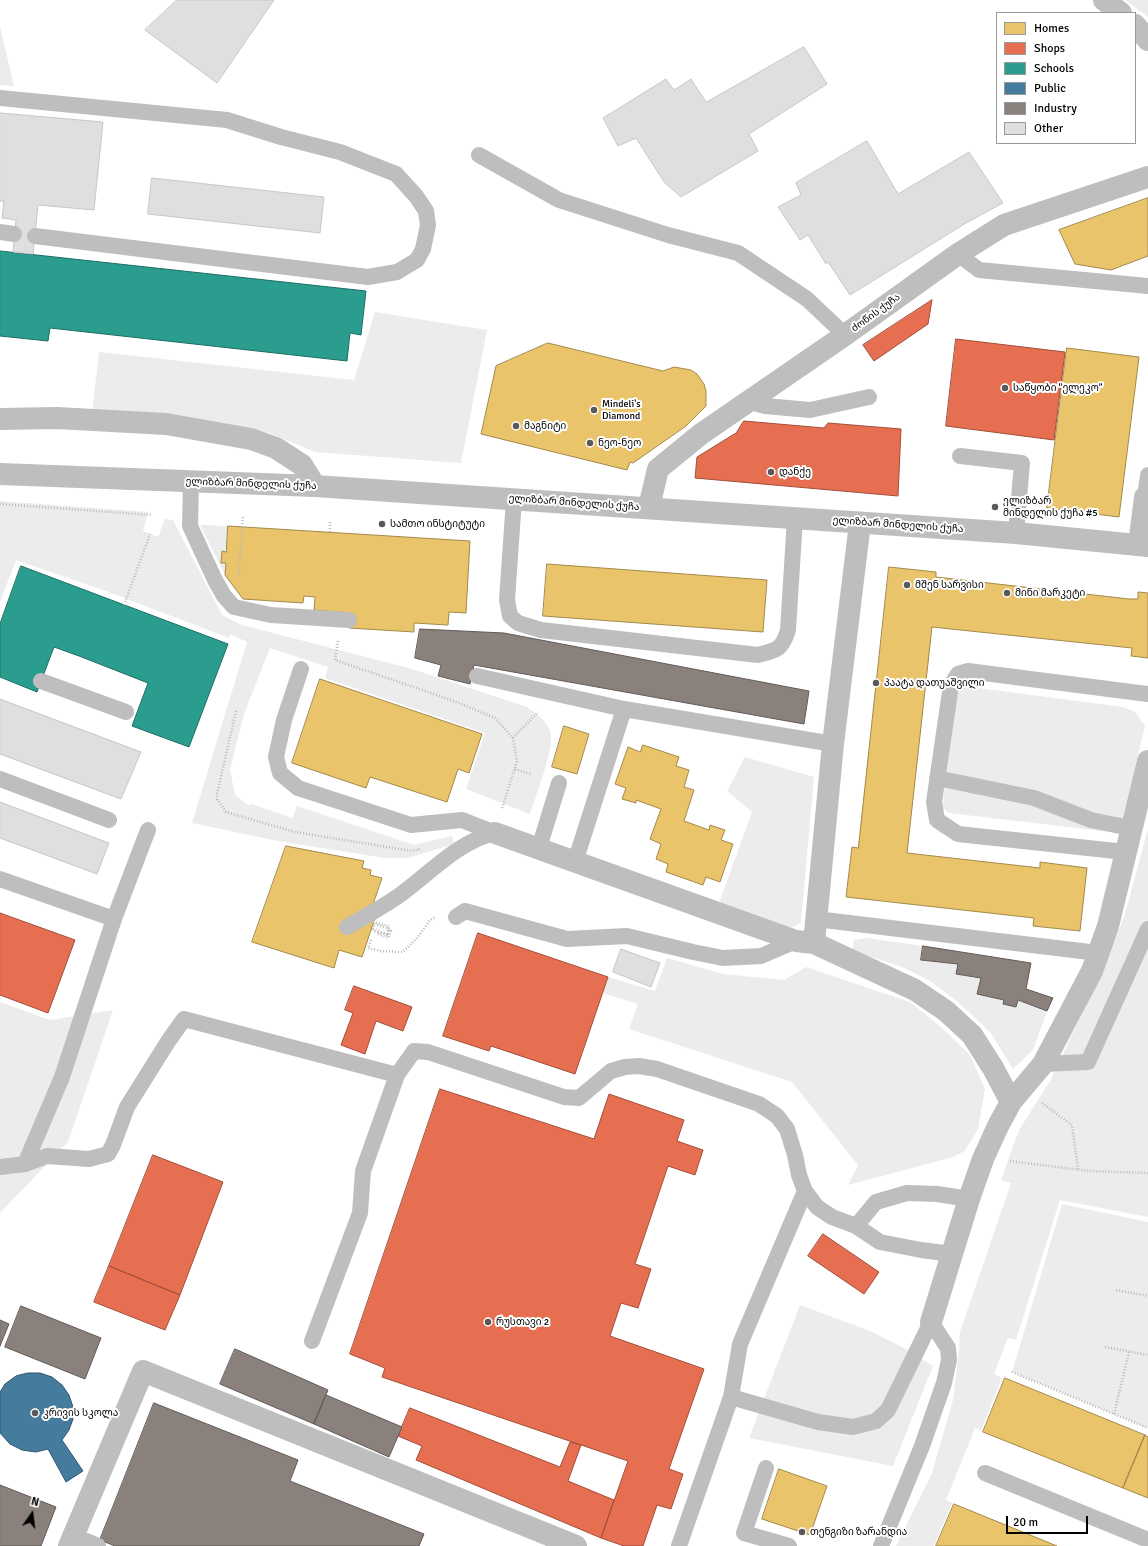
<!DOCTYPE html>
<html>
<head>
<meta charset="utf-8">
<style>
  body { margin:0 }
  #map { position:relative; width:1148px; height:1546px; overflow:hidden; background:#fff; font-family:Signika,sans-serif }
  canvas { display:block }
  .legend { position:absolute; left:996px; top:12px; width:140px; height:132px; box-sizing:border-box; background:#fff; border:1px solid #999; margin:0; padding:5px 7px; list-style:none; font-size:12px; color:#000 }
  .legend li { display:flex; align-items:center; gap:8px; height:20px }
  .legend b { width:20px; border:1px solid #999 }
  .north { position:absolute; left:12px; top:1494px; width:40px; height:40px; -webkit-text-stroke:3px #fff; paint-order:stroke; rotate:14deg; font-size:11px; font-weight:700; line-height:16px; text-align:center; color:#000 }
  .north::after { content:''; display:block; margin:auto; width:14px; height:18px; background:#000; clip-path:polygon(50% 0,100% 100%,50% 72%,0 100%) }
  .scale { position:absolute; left:1006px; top:1516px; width:82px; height:18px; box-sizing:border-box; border:2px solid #000; border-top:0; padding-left:5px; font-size:12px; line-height:14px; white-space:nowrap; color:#000; -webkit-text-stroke:3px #fff; paint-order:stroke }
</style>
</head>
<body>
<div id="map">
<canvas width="1148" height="1546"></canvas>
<ul class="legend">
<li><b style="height:11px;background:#e9c46a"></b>Homes</li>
<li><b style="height:11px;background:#e76f51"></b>Shops</li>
<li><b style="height:11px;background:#2a9d8f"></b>Schools</li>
<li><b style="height:11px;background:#457b9d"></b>Public</li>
<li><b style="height:11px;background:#8a817c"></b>Industry</li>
<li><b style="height:11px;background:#dfdfdf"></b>Other</li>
</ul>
<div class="north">N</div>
<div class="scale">20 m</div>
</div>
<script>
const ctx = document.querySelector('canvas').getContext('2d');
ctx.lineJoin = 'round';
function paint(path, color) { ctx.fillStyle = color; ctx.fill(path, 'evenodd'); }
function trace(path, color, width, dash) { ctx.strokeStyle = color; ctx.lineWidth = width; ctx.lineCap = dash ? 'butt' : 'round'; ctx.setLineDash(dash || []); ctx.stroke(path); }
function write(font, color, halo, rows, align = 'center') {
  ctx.font = font + ' Signika,"Noto Sans Georgian",sans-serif'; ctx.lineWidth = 4; ctx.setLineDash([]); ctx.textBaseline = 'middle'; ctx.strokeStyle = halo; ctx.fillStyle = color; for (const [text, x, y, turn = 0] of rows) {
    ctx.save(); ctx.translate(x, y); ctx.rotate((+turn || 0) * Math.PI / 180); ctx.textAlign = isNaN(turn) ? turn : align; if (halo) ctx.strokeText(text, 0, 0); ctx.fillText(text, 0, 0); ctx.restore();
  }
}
paint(new Path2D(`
  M1125,0H1148V17Z
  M0,27L14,86L0,85Z
  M375,312L487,330L461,463L315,452L267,432L92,413L99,352L354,380Z
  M0,501L148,512L143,531L158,537L165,519L173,520L222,615L242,625L412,669L527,707C536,714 545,719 550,731C556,745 535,797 530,814L466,789L485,733L325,678L328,667L270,648L244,714L237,741L230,770L235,795L249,806L252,804L292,818L297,806L414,845L452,836L454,844L408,858H384L278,841L192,823L247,642L230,634L229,638L106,591L16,560L0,602Z
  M200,525L228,526L226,552H222L221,562L226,563L225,575Z
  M963,686L1123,707L1135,712L1145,726L1119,833L949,813L943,808V801L957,694Z
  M745,757L814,777L801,923L785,931L718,906L752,812L727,791Z
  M1148,829V1217L1060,1200L1016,1340L1008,1338L994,1374L1002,1378L981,1430L975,1428L946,1500L952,1503L934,1546H896L932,1473L953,1400L959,1351L960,1332L1011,1183L1001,1180L1019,1130L1050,1081L1101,974L1124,917Z
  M866,938L923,946L921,960L958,964L957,974L981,978L977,993L1004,1000L1003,1004L1016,1007L1018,1000L1047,1011L1033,1050L1013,1069L990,1032L957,1001L930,981L900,966L852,951L854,940Z
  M667,958L723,974L784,980L806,967L910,1002L941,1027L970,1055L985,1089L978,1129L965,1151L953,1157L848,1185L858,1165L792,1082L629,1029L638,1004L603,993L608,977L655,991Z
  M0,1002L50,1020L113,1010L68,1142L1,1212H0Z
  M1062,1204L1148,1222V1428L1012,1372Z
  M800,1305L870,1331L904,1348L933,1366L893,1466L749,1438Z`), '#ececec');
const homes = new Path2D(`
  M1148,198V256L1111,270L1075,264L1059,230Z
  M548,343L663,371L674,367L691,370L697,374L704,384L706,391V406L686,426L633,463L630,462L627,470L481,434L496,366Z
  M1067,348L1139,357L1119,517L1047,508Z
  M228,526L470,541L466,613L449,612L448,625L414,623V632L349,628L350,613L314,610L315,597L304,596L303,603L243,599L225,575L226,563H221L222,551L226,552Z
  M547,564L767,580L763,632L543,616Z
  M889,567L936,572V577L1129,599H1138V592L1148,593V658L1131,656L1132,648L932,627L907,853L1040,868V862L1087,868L1080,931L1033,926L1034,918L846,897L852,847L858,848Z
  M320,679L482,734L469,773L458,769L447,802L370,777L366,788L292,763Z
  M564,726L589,734L577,774L552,767Z
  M643,745L679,757L676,766L689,770L684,787L694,790L684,821L709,830L710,825L725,830L721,840L733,844L720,882L706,877L703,885L666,872L668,864L656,859L661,844L650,839L661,809L636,800V803L622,799L626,788L615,784L628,747L640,752Z
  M286,846L364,861L362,868L371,870L370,875L382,878L369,916L375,918L362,957L339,950L334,968L252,942Z
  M1005,1378L1145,1435L1123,1488L983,1432Z
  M1145,1435L1148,1437V1498L1123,1488Z
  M779,1469L827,1486L810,1535L762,1519Z
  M954,1504L986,1517L1057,1546H936Z`);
paint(homes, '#e9c46a');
trace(homes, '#a3894a', 1);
const shops = new Path2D(`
  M932,300L928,324L874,361L863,345Z
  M956,339L1065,352L1054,440L946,426Z
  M744,421L824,428L828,423L901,429L898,496L695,478L697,457L736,433Z
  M0,913L75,940L48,1013L0,995Z
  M478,933L608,977L575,1074L491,1046L489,1051L443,1036Z
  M354,986L412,1007L403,1031L376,1021L365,1054L341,1045L353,1013L345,1010Z
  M440,1089L594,1139L609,1094L684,1120L677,1141L703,1150L695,1175L668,1166L635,1264L651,1269L638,1308L621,1303L610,1336L704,1369L669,1469L683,1474L671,1509L657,1505L643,1546H624L601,1538L628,1461L382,1377L385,1368L350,1354Z
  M153,1155L223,1182L180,1295L109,1266Z
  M823,1234L879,1272L864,1294L808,1256Z
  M109,1266L180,1295L165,1330L94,1302Z
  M410,1408L560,1467L570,1442L581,1445L568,1481L614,1500L601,1538L416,1460L422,1446L398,1436Z`);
paint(shops, '#e76f51');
trace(shops, '#a24e39', 1);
const schools = new Path2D(`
  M0,251L366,291L361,335L350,333L347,361L50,328L48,341L0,336Z
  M21,566L228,644L189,747L132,726L148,683L79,656L54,647L37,692L0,677V624Z`);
paint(schools, '#2a9d8f');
trace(schools, '#1d6e64', 1);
const public = new Path2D(`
  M28,1373H40L52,1377L62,1385L69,1395L73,1407V1419L69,1430L62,1440L83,1471L66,1482L48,1449L36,1452L22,1450L10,1444L0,1433V1392L5,1384L16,1376Z`);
paint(public, '#457b9d');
trace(public, '#30566e', 1);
const industry = new Path2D(`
  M420,629L504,633L809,691L804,724L474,665L470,684L438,676L441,665L415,658Z
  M923,946L1031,963L1026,989L1053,998L1047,1011L1018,1000L1016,1007L1003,1004L1004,1000L977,994L981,978L956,974L958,964L921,960Z
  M21,1306L101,1338L85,1379L5,1347Z
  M0,1320L9,1324L0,1346Z
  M235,1349L328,1390L314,1424L220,1384Z
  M326,1395L402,1427L389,1457L314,1424Z
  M154,1403L298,1460L290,1481L424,1534L419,1546H115L100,1540Z
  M0,1485L56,1507L41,1546H0Z`);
paint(industry, '#8a817c');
trace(industry, '#615a57', 1);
const building = new Path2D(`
  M177,0H274L217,83L145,30Z
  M804,47L827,84L749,134L758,151L681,197L664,182L636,138L618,146L603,118L666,79L674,90L691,79L706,102Z
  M0,113L103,122L94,210L38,205L33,254L13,252L16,220L2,218L4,201H0Z
  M867,141L898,194L969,152L1003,203L966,223L850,295L828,262L826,264L808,235L800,240L778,207L801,195L796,183Z
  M152,178L324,197L320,233L148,214Z
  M0,699L141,752L121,799L0,754Z
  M0,802L109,843L97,874L0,838Z
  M621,949L660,963L651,987L613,972Z`);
paint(building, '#dfdfdf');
trace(building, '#c7c7c7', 1);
trace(new Path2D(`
  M0,504L152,515
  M330,532V522
  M239,575L243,516
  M124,605L150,534
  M338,641L335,660L454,701L495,718L513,738L517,761L502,809
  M236,711L217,794V799L226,812L295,832L412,851L421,849
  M513,738L538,712
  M515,769L531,774
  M378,934L388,938L391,931L387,930
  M371,940L368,948L380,951L403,952L418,937L430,920L435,917
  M1042,1103L1072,1125L1078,1169
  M1010,1161L1089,1171L1148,1173
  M1116,1290L1148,1296
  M1105,1347L1148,1355
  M1012,1372L1148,1428
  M1114,1414L1129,1352`), '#b9b9b9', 2.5, [1, 2]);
trace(new Path2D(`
  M0,98L227,120L281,137L340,152L396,174L416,196L426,211L428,225L423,249L417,260L397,272L368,277L35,236
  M479,155L559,200L668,235L738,253L807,299L845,335
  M0,232L14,234
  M958,254L979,270L1148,286
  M747,401L765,406L810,410L869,397
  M960,456L1022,463L1016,533
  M191,482L190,526L215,580L224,596L234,607L271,615L349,620
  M1145,497L1148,475
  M514,499L507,600L510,616L518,623L541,630L758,655C777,650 782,650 788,630L795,518
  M301,669L284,720L276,757L280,773L298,788L411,825L462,820L495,833
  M477,676L624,709L833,744
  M41,681L126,712
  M937,778L1034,798L1091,820L1130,828
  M0,779L109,820
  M539,848L559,783
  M1125,852L958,834L937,820L934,802L951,685L958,674L968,671L1148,694
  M575,862L624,709
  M0,879L114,919
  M456,917L465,911L567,939L627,936L693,952L723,958L761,956L796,941
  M816,919L1098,953
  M347,927C364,917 381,908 397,897C427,876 458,841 495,833
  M1043,1064L1088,1062L1148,929
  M25,1164L62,1077L114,919L148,830
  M0,1167L25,1164L47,1156L89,1159L108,1154L113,1145L127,1107L169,1040L184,1019L397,1075
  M856,1226L876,1202L907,1193L937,1194L969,1199
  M312,1341L360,1213L363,1171L397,1075L414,1051L428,1052L564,1097L579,1098L611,1071L625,1067L639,1066L657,1069L759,1104L777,1116L787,1129L795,1155L799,1175L805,1191L817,1207L832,1217L856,1226L880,1242L921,1250L952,1254
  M731,1397L818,1422L853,1427L876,1421L888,1410L931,1322L948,1348L949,1360L944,1383L922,1446L881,1546
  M766,1468L744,1533L789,1546
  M985,1473L1148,1540
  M74,1536L98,1546
  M679,1546L731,1397L740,1344L805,1191`), '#bebebe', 16);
trace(new Path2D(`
  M1104,0L1121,13
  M1135,25L1148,40
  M0,419L57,418L166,424L251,439L276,448L302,465L315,486
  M649,507L658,469L701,434L845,335L958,254L1004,225L1148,177
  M1139,545L1145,497H1148
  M495,833L796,941L814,943L915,990L946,1011L972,1035L993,1068L1011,1102
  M814,943L833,744L860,523
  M931,1322L969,1199L983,1159L998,1126L1011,1102L1043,1064L1092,971L1108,926L1148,761
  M69,1546L143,1371L576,1546`), '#bebebe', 22);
trace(new Path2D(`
  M0,474L315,486L1016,533L1148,546`), '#bebebe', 22);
trace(new Path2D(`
  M373,922L389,926L387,934L373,929L374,924L390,929L388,935L373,931`), '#b9b9b9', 2.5, [1, 2]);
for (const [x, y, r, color] of [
  [1005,388,4,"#595959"],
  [594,410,4,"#595959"],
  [516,426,4,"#595959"],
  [590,443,4,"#595959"],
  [771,472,4,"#595959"],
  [995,507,4,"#595959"],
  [382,524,4,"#595959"],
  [907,585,4,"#595959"],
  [1007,593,4,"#595959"],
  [876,683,4,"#595959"],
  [488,1322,4,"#595959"],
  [35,1413,4,"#595959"],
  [802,1532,4,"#595959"]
]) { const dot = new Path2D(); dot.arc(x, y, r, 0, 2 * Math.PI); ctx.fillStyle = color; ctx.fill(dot); trace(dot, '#fff', 1.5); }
write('10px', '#000', '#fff', [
  ["ძოწის ქუჩა",876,313,-36],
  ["ელიზბარ მინდელის ქუჩა",251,484,2],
  ["ელიზბარ მინდელის ქუჩა",574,503,4],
  ["ელიზბარ მინდელის ქუჩა",898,525,4]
]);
write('10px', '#000', '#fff', [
  ["საწყობი \"ელეკო\"",1013,388],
  ["Mindeli's",602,404],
  ["Diamond",602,416],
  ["მაგნიტი",524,426],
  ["ნეო-ნეო",598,443],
  ["დანქე",779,472],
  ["ელიზბარ",1003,501],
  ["მინდელის ქუჩა #5",1003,513],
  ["სამთო ინსტიტუტი",390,524],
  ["მშენ სარვისი",915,585],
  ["მინი მარკეტი",1015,593],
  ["პაატა დათუაშვილი",884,683],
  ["რუსთავი 2",496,1322],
  ["კრივის სკოლა",43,1413],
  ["თენგიზი ზარანდია",810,1532]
], 'left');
</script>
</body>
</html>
